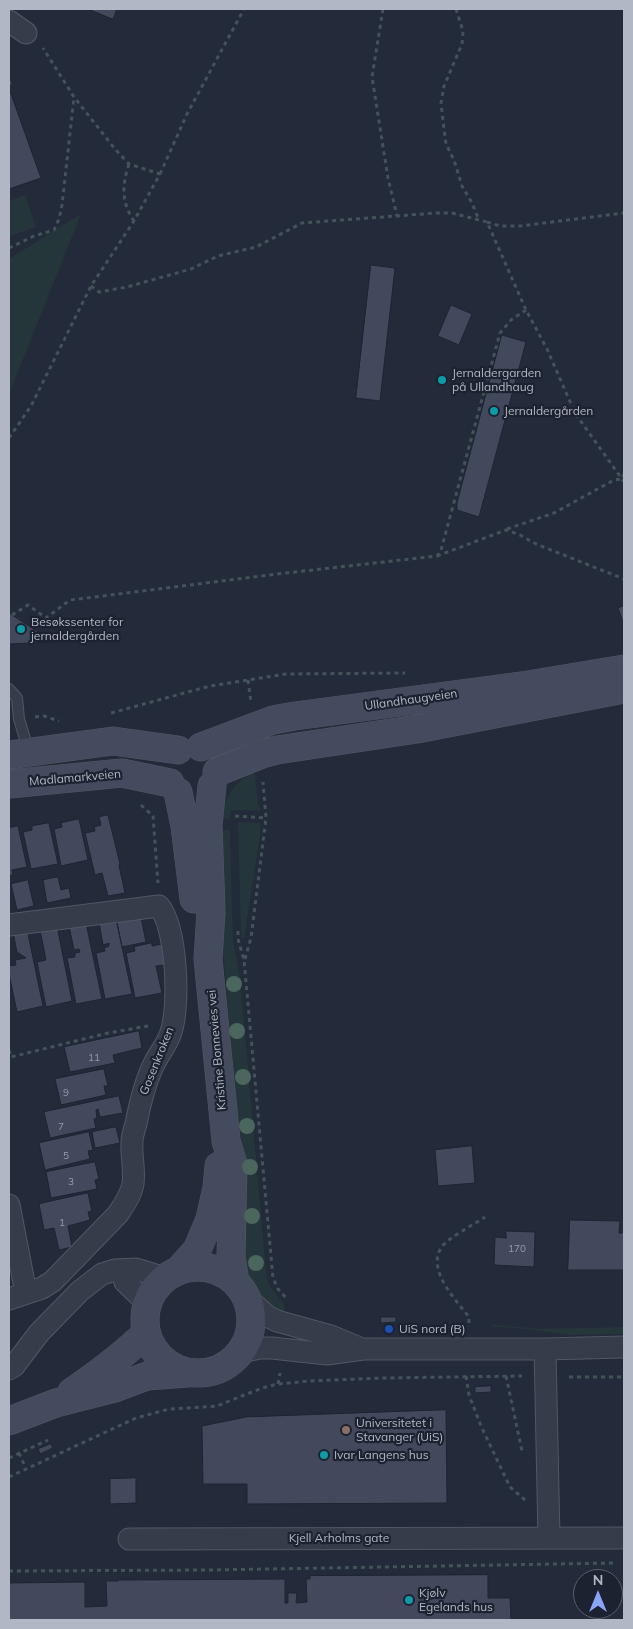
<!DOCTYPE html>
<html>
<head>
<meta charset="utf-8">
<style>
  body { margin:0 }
  #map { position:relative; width:633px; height:1629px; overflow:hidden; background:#232a3a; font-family:Mulish,sans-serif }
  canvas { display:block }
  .frame { position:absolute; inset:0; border:10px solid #b2b7c6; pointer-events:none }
  .north { position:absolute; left:573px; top:1569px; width:50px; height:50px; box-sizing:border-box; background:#1c222f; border:1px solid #585e6b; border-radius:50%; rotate:0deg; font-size:14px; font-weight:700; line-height:20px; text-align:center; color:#b2b7c6 }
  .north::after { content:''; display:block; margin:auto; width:18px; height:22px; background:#89a5f4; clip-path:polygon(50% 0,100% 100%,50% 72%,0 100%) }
</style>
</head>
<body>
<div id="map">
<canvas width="633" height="1629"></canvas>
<div class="frame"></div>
<div class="north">N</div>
</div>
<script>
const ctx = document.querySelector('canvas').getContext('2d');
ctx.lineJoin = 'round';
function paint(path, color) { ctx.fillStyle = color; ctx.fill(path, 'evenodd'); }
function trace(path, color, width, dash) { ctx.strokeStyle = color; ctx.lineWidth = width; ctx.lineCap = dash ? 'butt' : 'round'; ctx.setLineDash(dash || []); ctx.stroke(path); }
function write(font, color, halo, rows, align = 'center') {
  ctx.font = font + ' Mulish,sans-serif'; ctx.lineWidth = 4.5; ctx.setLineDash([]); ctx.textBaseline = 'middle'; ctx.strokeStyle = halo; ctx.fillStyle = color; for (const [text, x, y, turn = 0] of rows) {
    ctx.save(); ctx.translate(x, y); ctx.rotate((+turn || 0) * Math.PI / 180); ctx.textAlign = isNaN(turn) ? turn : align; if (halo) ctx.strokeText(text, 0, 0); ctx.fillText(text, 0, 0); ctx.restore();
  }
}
paint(new Path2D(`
  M25,195L36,227L9,236V201Z
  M81,214L9,394V259Z
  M252,773L255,774L258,804L261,811L231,810L229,819L219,818C225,799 234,782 252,773Z
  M238,822L260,823V835L244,939L241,937Z
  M230,830L233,941L240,977L266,1271L269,1285L284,1305L285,1315L269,1305L258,1291L249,1276L242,1255L241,1154L219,905L218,831Z
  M493,1323L495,1325L542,1329L624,1327V1334L570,1335L518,1328L493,1327Z`), '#25363b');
const building = new Path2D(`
  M88,9H117L113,19Z
  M11,94L41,178L9,189V95Z
  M371,265L395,268L380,401L356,398Z
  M451,305L472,314L459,345L438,336Z
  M502,335L526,342L479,517L457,510V503Z
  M624,606V625L618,608Z
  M9,613L12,615L54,642L9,644Z
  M108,815L120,864L119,865L125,893L108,896L102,873L95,875L85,833L95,831L94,827L101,825L99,817Z
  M79,819L88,860L61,866L54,829L62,827L61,823Z
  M49,823L58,864L31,869L23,832L32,830V826Z
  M18,826L27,867L12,870L13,875L9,876V828Z
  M58,877L61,890L69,888L71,898L47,903L43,880Z
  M28,880L34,906L17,910L11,884Z
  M141,917L146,942L122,947L117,922Z
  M116,919L132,994L105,999L96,953L105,951L104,948L109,946V943L103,945L99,922Z
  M86,923L102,999L76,1004L67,958L75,957V953L80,952L79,949L74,950L69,926Z
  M57,926L72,1001L46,1007L37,962L46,960L40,930Z
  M27,929L43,1006L17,1012L9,974V966L16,965L15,960L26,958L17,952L13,932Z
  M152,943V946L162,944L166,965L156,966L162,993L135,998L126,953L135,951L134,947Z
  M139,1031L142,1048L113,1055L115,1063L70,1072L64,1047Z
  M104,1069L108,1086H104L106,1095L61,1105L55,1079Z
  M119,1096L123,1113L100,1117L98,1109L96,1110L97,1118L94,1119L96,1128L50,1138L44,1112Z
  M116,1127L120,1143L95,1148L92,1132Z
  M89,1132L93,1150L88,1151L90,1159L45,1170L39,1143Z
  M472,1146L475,1183L438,1186L435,1150Z
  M95,1162L99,1179L95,1180L97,1189L51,1198L46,1172Z
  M88,1193L92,1211L88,1212L90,1220L68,1226L72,1247L59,1250L54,1228L44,1230L39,1204Z
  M570,1220L620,1221L619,1233H624V1270H568Z
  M506,1231L535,1232L534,1267L494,1265L495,1237L506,1238Z
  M381,1317H396V1322L381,1323Z
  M491,1386V1392L475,1393V1387Z
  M446,1410L447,1503L247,1504V1484H203L202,1426L246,1417Z
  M51,1444L53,1448L40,1454L38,1449Z
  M136,1478V1503L110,1504V1479Z
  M488,1575V1598H510L511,1620H9V1583L85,1582V1607L107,1606L106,1581H118V1580L285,1579V1603H288V1593H297L296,1603L307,1602L306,1579H310V1576Z`);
paint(building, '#42495c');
trace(building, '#1e2431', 1);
const lane = new Path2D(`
  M9,689L17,698L19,719L29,752`);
const street = new Path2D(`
  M9,21L26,33
  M9,925L159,906C177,928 180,1005 171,1032C168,1043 160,1052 155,1062C145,1081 140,1103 136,1124C134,1130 132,1136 132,1142C131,1156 135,1170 133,1184C131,1195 124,1205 118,1214L53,1281L42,1288L9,1299
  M9,1205L26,1293
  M121,1270L125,1282L147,1303
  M246,1297L267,1316L277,1321L331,1336L362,1349
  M545,1349L549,1538
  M241,1352L260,1348H272L327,1354L363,1349H545L624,1347
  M9,1369L14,1366L39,1333L80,1291L102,1274L115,1270L136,1269L165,1278
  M129,1539L624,1538`);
const secondary = new Path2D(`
  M201,747L273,720L295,716L528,685L624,669
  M9,755L113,741L178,750
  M217,772L262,754L277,750L417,729L624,689
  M9,784L122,773L170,783
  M212,786L208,825L211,912L208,959L226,1141L233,1164L231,1257L235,1282
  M178,792L185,826L194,899
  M145 1320a53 53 0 1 1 106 0a53 53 0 1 1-106 0Z
  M178,1271L197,1250L210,1219L217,1188L219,1166
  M72,1392C98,1374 123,1356 146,1333
  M9,1421L56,1403L115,1388L147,1376L187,1373`);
trace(lane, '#525765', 12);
trace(street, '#525765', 23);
trace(secondary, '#525765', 29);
trace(new Path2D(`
  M383,9L372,77L388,178L397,216
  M456,9L463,31L462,44L444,86L441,103L443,121L446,144L454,160L462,186L472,203L479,220
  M9,81L10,85
  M129,164C122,185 121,202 134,221
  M160,174L187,114L244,9
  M487,222L500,226H520L624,213
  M9,248L34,236L54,230L59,219L62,205L74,97
  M91,286L99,292L127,287L191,269L218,256L256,247L302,223L436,213H452L487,222L526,310L547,349L575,413L624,482
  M9,438L31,406L91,286L134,221L160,174L129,164L115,149L74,97L43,48
  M507,529L554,513L614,480L622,479L624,474
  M437,556L506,530L520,535L536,544L624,579
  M12,615L28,605L46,618L70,600L277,574L437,556L441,550L500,333L511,320L526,310
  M248,680L251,702
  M111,713L210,686L286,674L405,673
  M35,717L44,716L59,721
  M141,805L153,816L158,883
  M235,816L266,818
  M238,931V939L244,960L273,1278L278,1289L288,1300
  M245,959L251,938L266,818L263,782
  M9,1050L11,1057L108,1033L148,1026
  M469,1323V1317C456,1300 427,1271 441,1248C448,1237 474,1225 485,1217
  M466,1376L469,1395L481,1426L510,1487L525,1500
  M506,1376L522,1451
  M569,1377H624
  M278,1384L280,1373
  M19,1453L26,1469
  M9,1458L48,1440
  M9,1477L136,1418L169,1409L217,1406L262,1388L278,1384L309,1381L382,1378L522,1376
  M9,1571L210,1570L613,1563`), '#435359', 3, [4, 4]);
trace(lane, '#373c4b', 10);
trace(street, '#373c4b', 21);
trace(secondary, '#454b5e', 28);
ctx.fillStyle = '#4a665d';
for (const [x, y] of [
  [234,984],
  [237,1031],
  [243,1077],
  [247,1126],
  [250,1167],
  [252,1216],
  [256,1263]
]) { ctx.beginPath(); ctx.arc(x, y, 8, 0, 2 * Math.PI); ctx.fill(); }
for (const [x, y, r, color] of [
  [442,380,5,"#0f9aa8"],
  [494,411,5,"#0f9aa8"],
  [21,629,5,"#0f9aa8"],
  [389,1329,5,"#1a4fb4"],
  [346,1430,5,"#8d6e63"],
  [324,1455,5,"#0f9aa8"],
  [409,1600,5,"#0f9aa8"]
]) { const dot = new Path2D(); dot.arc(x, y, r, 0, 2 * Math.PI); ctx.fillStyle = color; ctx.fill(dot); trace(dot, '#1c222f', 2); }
write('10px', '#969cac', null, [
  ["11",94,1058],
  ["9",66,1093],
  ["7",61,1127],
  ["5",66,1156],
  ["3",71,1182],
  ["1",62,1223],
  ["170",517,1249]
]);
write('12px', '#b2b7c6', '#1c222f', [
  ["Jernaldergarden",452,373],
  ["på Ullandhaug",452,387],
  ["Jernaldergården",504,411],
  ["Besøkssenter for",31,622],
  ["jernaldergården",31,636],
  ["UiS nord (B)",399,1329],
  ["Universitetet i",356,1423],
  ["Stavanger (UiS)",356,1437],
  ["Ivar Langens hus",334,1455],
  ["Kjølv",419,1593],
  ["Egelands hus",419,1607]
], 'left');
write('12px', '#b2b7c6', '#1c222f', [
  ["Ullandhaugveien",411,700,-8],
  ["Madlamarkveien",75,778,-5],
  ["Kristine Bonnevies vei",217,1050,-95],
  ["Gosenkroken",157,1061,-68],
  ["Kjell Arholms gate",339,1538]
]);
</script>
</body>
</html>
